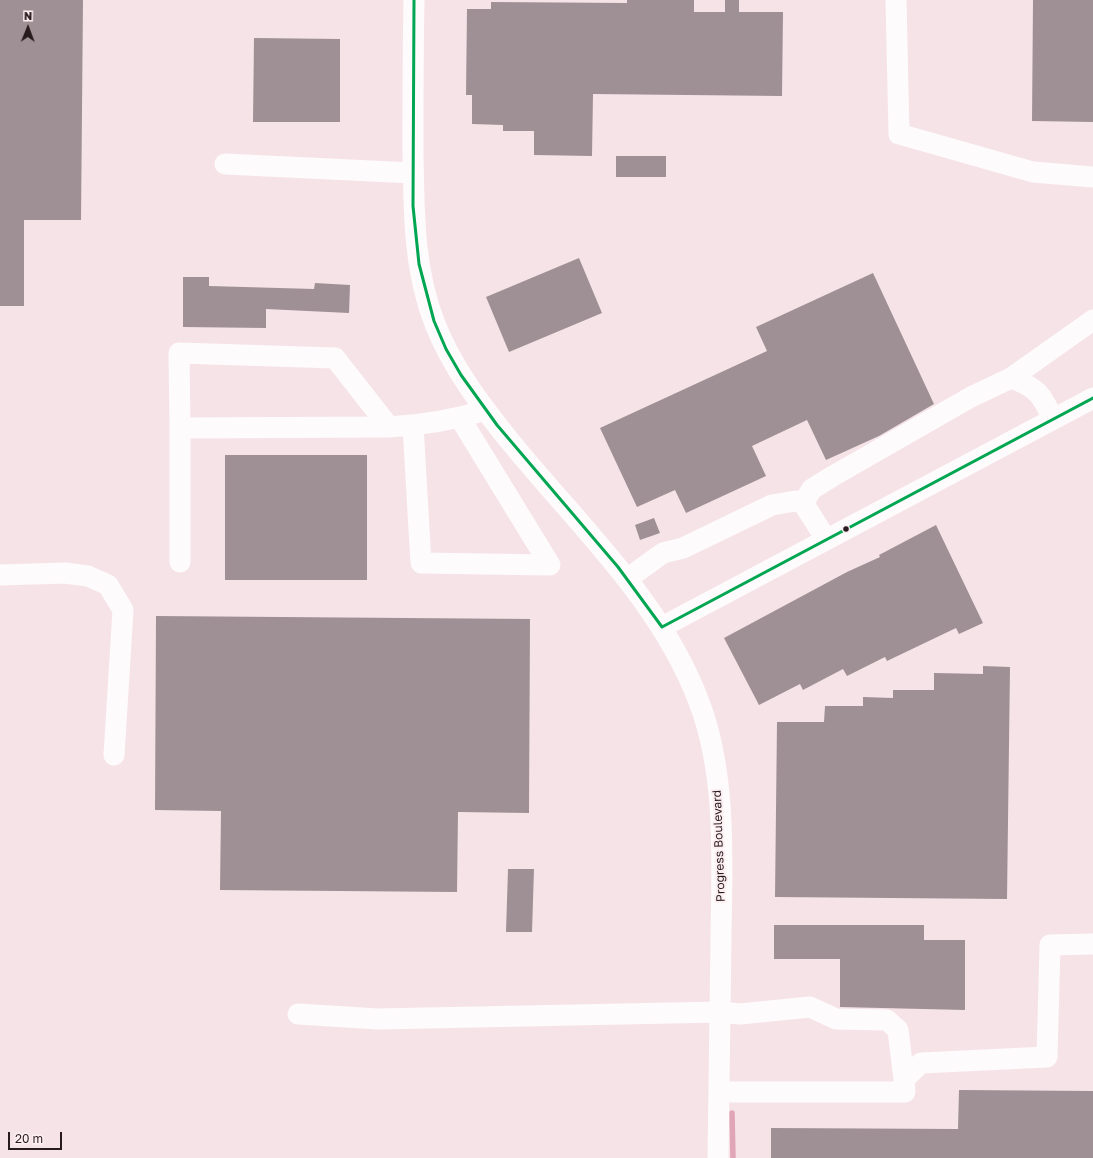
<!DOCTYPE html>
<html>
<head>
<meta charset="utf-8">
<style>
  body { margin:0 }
  #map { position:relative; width:1093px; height:1158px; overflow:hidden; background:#f6e3e8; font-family:"Golos Text",sans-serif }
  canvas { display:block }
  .north { position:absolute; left:8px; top:8px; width:40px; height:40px; -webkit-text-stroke:3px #fdeef2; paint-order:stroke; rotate:1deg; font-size:11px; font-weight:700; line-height:16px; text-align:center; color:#271b1e }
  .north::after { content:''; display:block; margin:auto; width:14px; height:18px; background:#271b1e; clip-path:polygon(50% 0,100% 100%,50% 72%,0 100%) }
  .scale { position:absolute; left:8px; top:1132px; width:54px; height:18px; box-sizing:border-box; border:2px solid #271b1e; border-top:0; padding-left:5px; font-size:12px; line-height:14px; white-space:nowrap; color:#271b1e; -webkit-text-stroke:3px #fdeef2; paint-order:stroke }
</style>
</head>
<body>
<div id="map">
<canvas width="1093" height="1158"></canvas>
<div class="north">N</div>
<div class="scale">20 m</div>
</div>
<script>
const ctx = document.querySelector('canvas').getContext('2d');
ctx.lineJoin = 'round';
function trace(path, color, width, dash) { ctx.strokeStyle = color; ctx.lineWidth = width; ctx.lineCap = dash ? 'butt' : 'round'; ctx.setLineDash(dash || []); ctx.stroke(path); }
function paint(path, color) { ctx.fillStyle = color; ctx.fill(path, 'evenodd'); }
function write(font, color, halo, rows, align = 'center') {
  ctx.font = font + ' "Golos Text",sans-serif'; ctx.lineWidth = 4; ctx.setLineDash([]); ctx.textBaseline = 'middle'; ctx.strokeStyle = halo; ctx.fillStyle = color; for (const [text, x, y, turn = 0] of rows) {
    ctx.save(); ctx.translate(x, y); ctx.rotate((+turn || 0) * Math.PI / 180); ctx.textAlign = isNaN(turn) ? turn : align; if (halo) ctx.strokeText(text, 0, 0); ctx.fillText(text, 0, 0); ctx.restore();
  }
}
trace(new Path2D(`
  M732,1113L733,1158`), '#e0a6b8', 5.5);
paint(new Path2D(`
  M0,0H83L81,220H24V306H0Z
  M627,0H694V12H725V0H739V12H783L782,96L593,94L592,156L534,155V131H503V125L472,124V95H466L467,9H491V2L627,3Z
  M1033,0H1093V122L1032,121Z
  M254,38L340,39V122H253Z
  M616,156H666V177H616Z
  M579,258L602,313L509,352L486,297Z
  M873,273L934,404L879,436L826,460L807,420L752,446L766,476L686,513L675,490L637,507L600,428L767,351L756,327Z
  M183,277H209V286L314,289L315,283L350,285L349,313L266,309V328L183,327Z
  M225,455H367V580H225Z
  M654,518L660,533L640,540L635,525Z
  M936,525L983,623L959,634L956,628L887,661L885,657L847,676L843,669L803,690L800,684L759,705L724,638L847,572L880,557L879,555Z
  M156,616L530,619L529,813L458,812L457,892L220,890L221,811L155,810Z
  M983,666L1010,667L1007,899L775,897L777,722H824L825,706H863V697L893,698V690H934V673L983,674Z
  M508,869H534L532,932H506Z
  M774,925H924V940H965V1010L840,1007V959H774Z
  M959,1090L1093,1091V1158H771V1128L958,1129Z`), '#9e9094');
trace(new Path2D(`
  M414,0C413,50 413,100 413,151C414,209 413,269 435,324C452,367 480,404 509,440C576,523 661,600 699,702C727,775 722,862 721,938C720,1012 719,1085 718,1158
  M896,0L899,134L1033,172L1093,177
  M225,164L413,173
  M1011,378C1038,388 1041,394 1053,419
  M413,426L421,563L550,565L460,418
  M389,427L180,428L179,353L335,358L389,427C423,425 454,420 486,410
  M180,428V562
  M803,503L812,489L833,476L971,397L1011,378L1093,320
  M0,575L65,573L88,576L108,585L123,610L114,755
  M627,579L663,553L683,548L772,505L795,501L803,503L826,539
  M662,627L1093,398
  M298,1014L378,1019L720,1012L740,1014L810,1007L836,1019L887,1020L898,1030L904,1079L921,1063L1047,1057L1050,945L1093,944
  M719,1092H905L904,1079`), '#fefbfc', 21);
trace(new Path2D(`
  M414,0L413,206L419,264L434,321L446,349L461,375L497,425L618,567L662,627
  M662,627L1093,398`), '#00a651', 3);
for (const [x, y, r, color] of [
  [846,529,3.5,"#271b1e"]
]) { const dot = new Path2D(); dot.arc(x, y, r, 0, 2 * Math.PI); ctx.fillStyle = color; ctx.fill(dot); trace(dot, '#fdeef2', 1.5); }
write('12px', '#271b1e', '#fdeef2', [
  ["Progress Boulevard",719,846,-92]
]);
</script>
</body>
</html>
